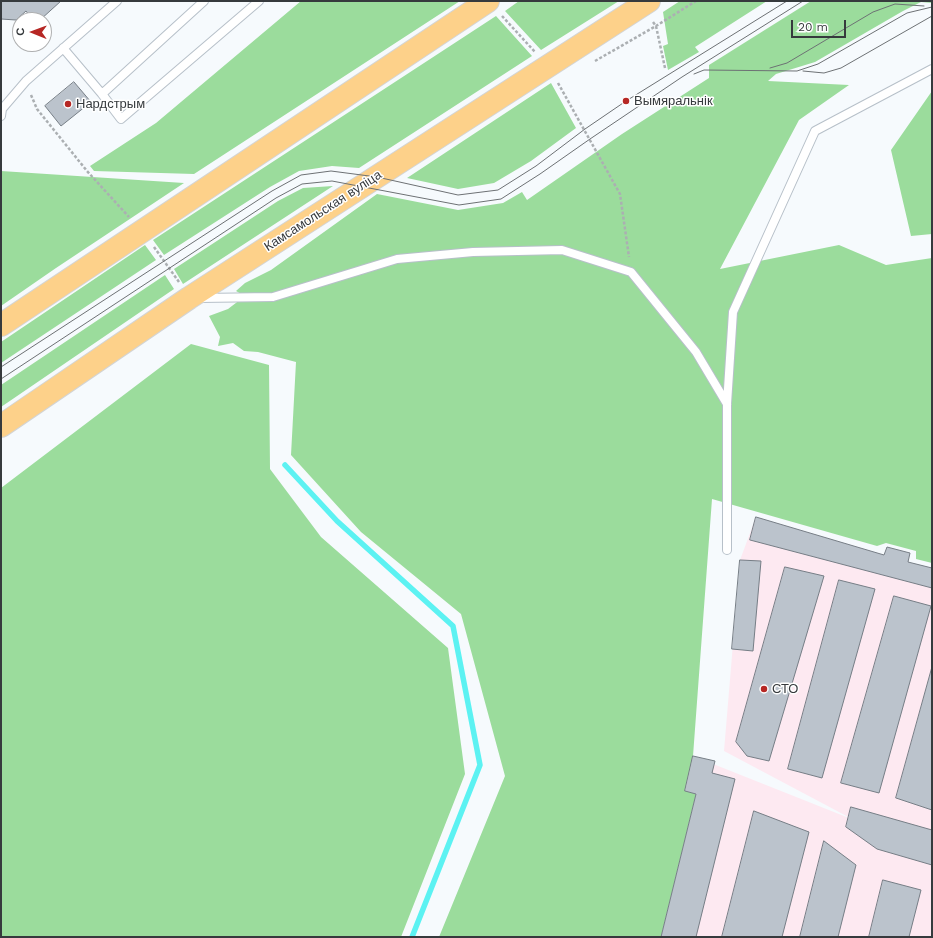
<!DOCTYPE html>
<html>
<head>
<meta charset="utf-8">
<style>
  body { margin:0 }
  #map { position:relative; width:933px; height:938px; overflow:hidden; background:#f6fafd; font-family:"Work Sans",sans-serif }
  canvas { display:block }
  .frame { position:absolute; inset:0; border:2px solid #363a3d; pointer-events:none }
  .north { position:absolute; left:12px; top:12px; width:40px; height:40px; box-sizing:border-box; background:#fff; border:1px solid #afb0b1; border-radius:50%; rotate:271deg; font-size:11px; font-weight:700; line-height:16px; text-align:center; color:#363a3d }
  .north::after { content:''; display:block; margin:auto; width:14px; height:18px; background:#b62724; clip-path:polygon(50% 0,100% 100%,50% 72%,0 100%) }
  .scale { position:absolute; left:791px; top:20px; width:55px; height:18px; box-sizing:border-box; border:2px solid #363a3d; border-top:0; padding-left:5px; font-size:12px; line-height:14px; white-space:nowrap; color:#363a3d; -webkit-text-stroke:3px #fff; paint-order:stroke }
</style>
</head>
<body>
<div id="map">
<canvas width="933" height="938"></canvas>
<div class="frame"></div>
<div class="north">С</div>
<div class="scale">20 m</div>
</div>
<script>
const ctx = document.querySelector('canvas').getContext('2d');
ctx.lineJoin = 'round';
function paint(path, color) { ctx.fillStyle = color; ctx.fill(path, 'evenodd'); }
function trace(path, color, width, dash) { ctx.strokeStyle = color; ctx.lineWidth = width; ctx.lineCap = dash ? 'butt' : 'round'; ctx.setLineDash(dash || []); ctx.stroke(path); }
function write(font, color, halo, rows, align = 'center') {
  ctx.font = font + ' "Work Sans",sans-serif'; ctx.lineWidth = 3; ctx.setLineDash([]); ctx.textBaseline = 'middle'; ctx.strokeStyle = halo; ctx.fillStyle = color; for (const [text, x, y, turn = 0] of rows) {
    ctx.save(); ctx.translate(x, y); ctx.rotate((+turn || 0) * Math.PI / 180); ctx.textAlign = isNaN(turn) ? turn : align; if (halo) ctx.strokeText(text, 0, 0); ctx.fillText(text, 0, 0); ctx.restore();
  }
}
paint(new Path2D(`
  M756,517L884,555L887,547L910,553L908,562L932,568V937H661L696,794L685,791L693,756L854,820L724,751L740,560Z`), '#fde9f1');
paint(new Path2D(`
  M301,1H460L194,174L94,171L90,166L156,123Z
  M519,1H619L541,50L505,11Z
  M680,1H767L695,47L699,52L668,70L663,46L668,44L663,12Z
  M811,1H932V3L921,2L903,11L815,62L776,74L768,81L849,85L799,120L720,269L839,245L886,265L932,258V563L916,559V551L886,543L877,546L712,499L693,756L685,790L696,794L661,937H439L505,776L461,614L361,532L291,455L296,362L258,352L244,351L233,343L218,346L220,337L209,316L228,309L245,296L236,291L245,283L271,270L377,194L458,210L503,203L522,192L527,200L622,134L709,78V65Z
  M496,16L532,56L359,168L332,166L299,171L270,187L164,255L153,240Z
  M551,83L576,128L531,161L494,183L458,189L407,178Z
  M932,91V234L911,236L891,150Z
  M1,171L184,183L56,268L1,306Z
  M333,186L183,284L174,269L278,201L303,188Z
  M145,245L156,260L1,363V342Z
  M165,275L174,289L1,407V385Z
  M191,344L269,365L270,469L321,537L448,648L465,774L401,937H1V488Z`), '#9bdc9c');
trace(new Path2D(`
  M285,465L337,521L453,626L480,765L412,937`), '#5cf2f2', 5.5);
const building = new Path2D(`
  M1,1H61L40,20H33L26,11L16,20L1,19Z
  M74,82L91,102L61,126L45,106Z
  M756,517L884,555L887,547L910,553L908,562L932,568V588L750,540Z
  M740,560L761,561L753,651L732,649Z
  M785,567L824,576L769,761L747,756L736,742Z
  M839,580L875,589L822,778L788,769Z
  M894,596L931,606L879,793L841,783Z
  M932,667V810L896,798Z
  M693,756L715,761L712,773L735,779L696,937H661L696,794L685,791Z
  M851,807L932,830V865L877,849L846,827Z
  M754,811L809,832L782,937H722Z
  M824,841L856,865L838,937H800Z
  M883,880L921,890L909,937H869Z`);
paint(building, '#bbc3cc');
trace(building, '#767e86', 1);
const service = new Path2D(`
  M204,1L102,94L121,119L259,1
  M63,48L102,94
  M1,116L2,109L26,81L117,1
  M200,298L273,297L397,259L473,252L562,250L631,272L696,352L727,404
  M727,550V404L733,312L815,131L932,69`);
const primary = new Path2D(`
  M1,325L488,1
  M1,426L189,298L649,1`);
trace(service, '#b7c0c9', 10);
trace(primary, '#d3d4d4', 24);
trace(new Path2D(`
  M502,16L535,52
  M653,22L656,26L665,68
  M595,61L656,26L696,1
  M558,83L620,194L629,257
  M31,95L37,109L87,171L129,217
  M154,247L179,282`), '#abafb2', 2.5, [3, 2]);
trace(service, '#fff', 8);
trace(primary, '#fdd18a', 22);
trace(new Path2D(`
  M770,68L787,63L873,12L895,4L924,6
  M803,71L824,73L841,68L932,16
  M694,74L704,70L797,71L818,64L907,13L932,7
  M1,367L272,191L301,175L331,171L377,177L458,195L498,190L536,166L585,129L626,101L787,1
  M1,379L276,198L302,184L332,181L459,205L501,199L540,174L590,139L682,77L803,1`), '#6d7174', 1);
for (const [x, y, r, color] of [
  [626,101,4,"#b62724"],
  [68,104,4,"#b62724"],
  [764,689,4,"#b62724"]
]) { const dot = new Path2D(); dot.arc(x, y, r, 0, 2 * Math.PI); ctx.fillStyle = color; ctx.fill(dot); trace(dot, '#fff', 1.5); }
write('13px', '#363a3d', '#fff', [
  ["Вымяральнік",634,101],
  ["Нардстрым",76,104],
  ["СТО",772,689]
], 'left');
write('13px', '#363a3d', '#fff', [
  ["Камсамольская вуліца",323,211,-33]
]);
</script>
</body>
</html>
